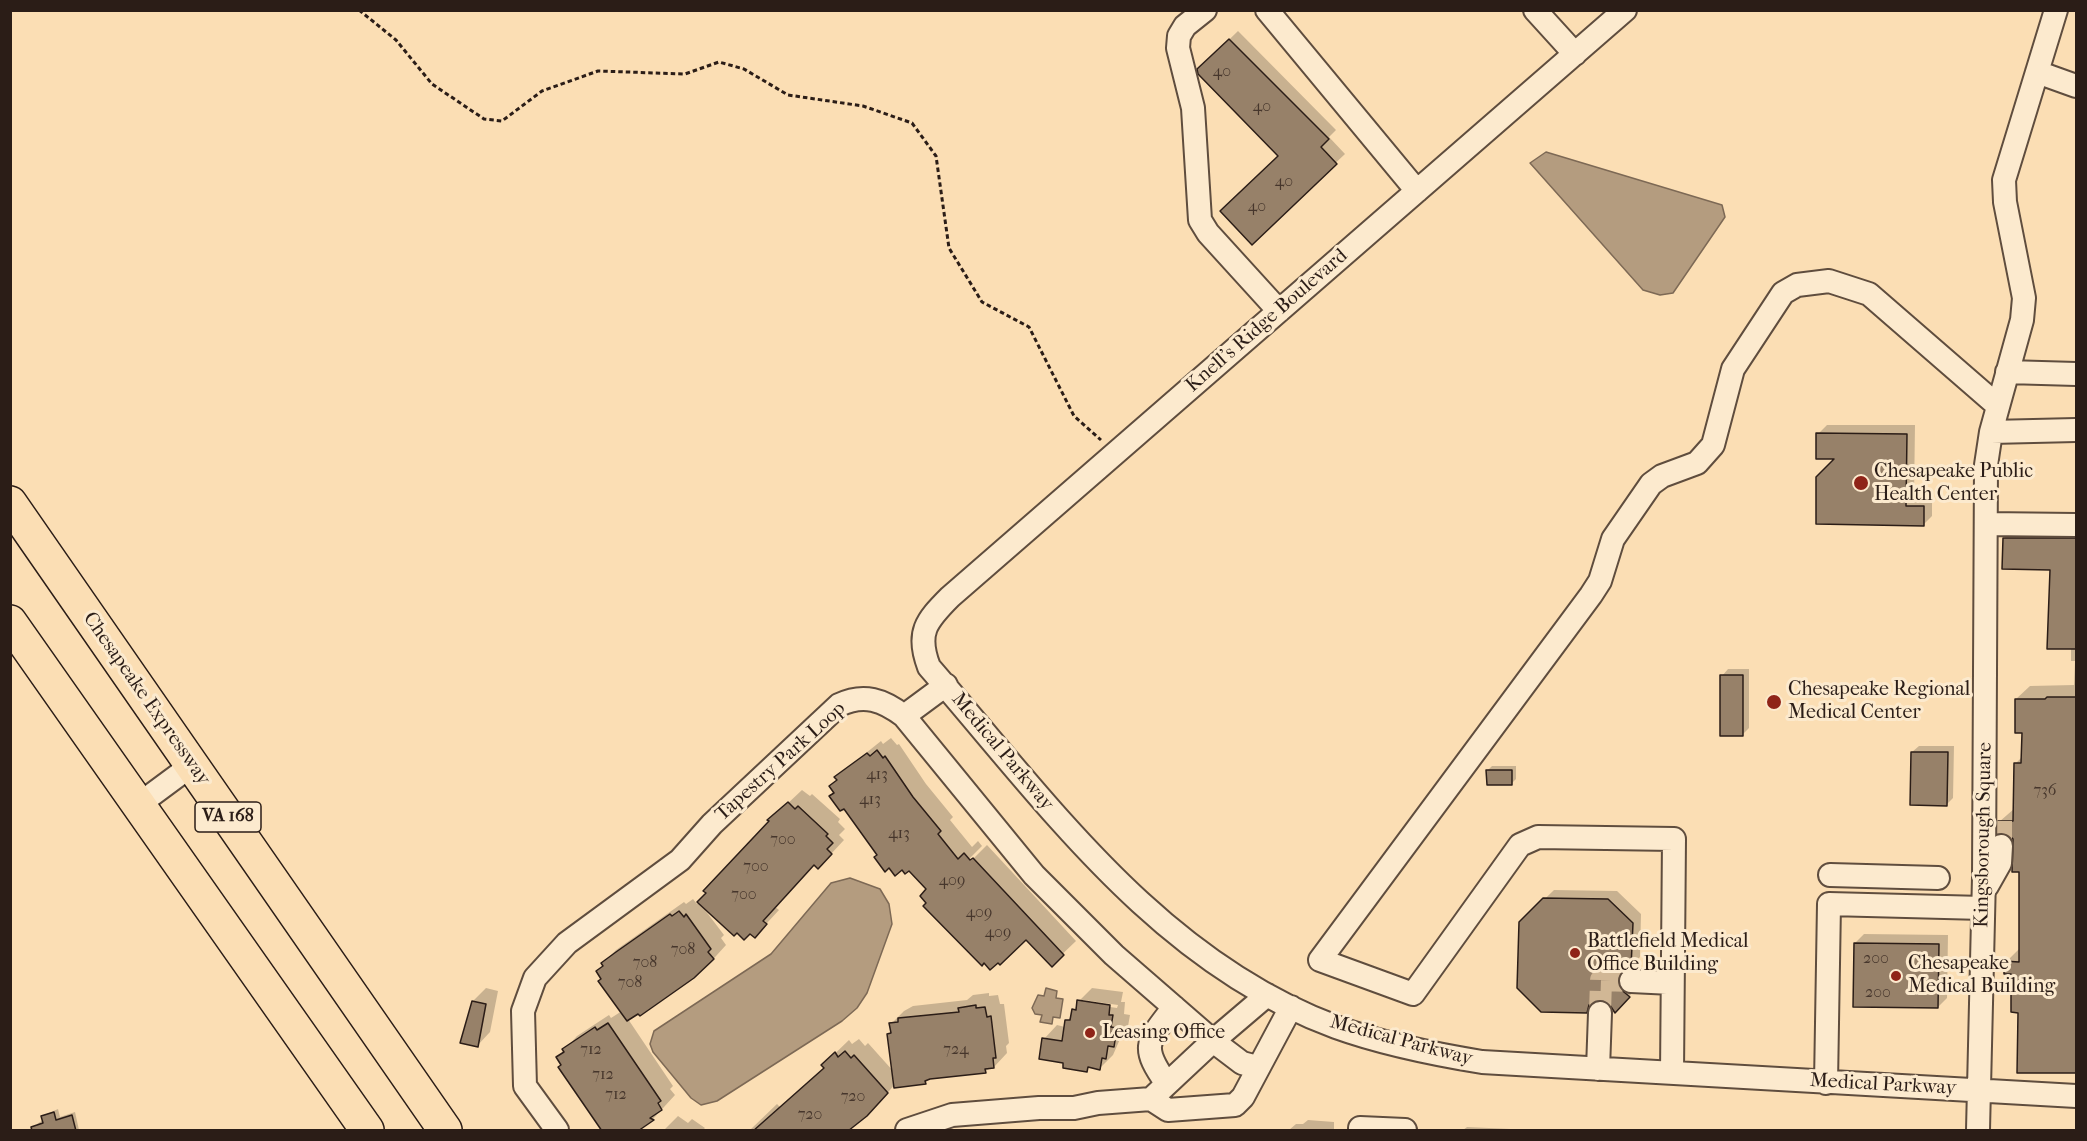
<!DOCTYPE html>
<html>
<head>
<meta charset="utf-8">
<style>
  body { margin:0 }
  #map { position:relative; width:2087px; height:1141px; overflow:hidden; background:#fbdeb4; font-family:"IM FELL French Canon",serif }
  canvas { display:block }
  .frame { position:absolute; inset:0; border:12px solid #2b1d17; pointer-events:none }
</style>
</head>
<body>
<div id="map">
<canvas width="2087" height="1141"></canvas>
<div class="frame"></div>
</div>
<script>
const ctx = document.querySelector('canvas').getContext('2d');
ctx.lineJoin = 'round';
function paint(path, color) { ctx.fillStyle = color; ctx.fill(path, 'evenodd'); }
function trace(path, color, width, dash) { ctx.strokeStyle = color; ctx.lineWidth = width; ctx.lineCap = dash ? 'butt' : 'round'; ctx.setLineDash(dash || []); ctx.stroke(path); }
function write(font, color, halo, rows, align = 'center') {
  ctx.font = font + ' "IM FELL French Canon",serif'; ctx.lineWidth = 6; ctx.setLineDash([]); ctx.textBaseline = 'middle'; ctx.strokeStyle = halo; ctx.fillStyle = color; for (const [text, x, y, turn = 0] of rows) {
    ctx.save(); ctx.translate(x, y); ctx.rotate((+turn || 0) * Math.PI / 180); ctx.textAlign = isNaN(turn) ? turn : align; if (halo) ctx.strokeText(text, 0, 0); ctx.fillText(text, 0, 0); ctx.restore();
  }
}
const water = new Path2D(`
  M1546,152L1722,205L1725,217L1673,293L1660,295L1643,290L1530,163Z
  M850,878L880,889L889,904L892,924L867,993L857,1008L842,1021L717,1101L701,1105L691,1098L653,1052L650,1044L654,1031L771,954L831,883Z
  M1046,988L1057,991L1056,998L1063,999L1060,1018L1053,1017L1052,1024L1040,1022L1042,1015L1035,1014L1032,1008L1038,995L1044,996Z`);
paint(water, '#b49c7f');
trace(water, '#7d6955', 1.5);
paint(new Path2D(`
  M1238,31L1336,130L1329,137L1345,154L1252,242L1280,156L1199,69Z
  M1827,425H1915L1914,498H1932V516L1923,525L1818,434Z
  M2017,525L2076,526V1072L2019,1071V1011L2013,973L2006,962L2019,949L2021,871L2014,839L1999,822L2015,808L2016,763L2023,756V731L2016,699L2030,686L2074,685L2075,661H2071V648L2052,568L2004,538Z
  M1728,669H1749V728L1742,735L1722,676Z
  M891,738L897,745L899,744L926,784L953,817L950,820L972,847L978,841L982,846L964,864L966,866L987,845L1076,941L1052,964L1026,938L928,903L929,890L909,869L879,855L844,807L836,792V777L881,741L883,744Z
  M1919,746H1954L1953,798L1947,804L1912,752Z
  M1492,766H1516V779L1512,783L1488,770Z
  M802,790L810,796L812,794L840,819L838,822L845,829L839,835L844,840L831,854L815,863L775,907L779,910L755,936L705,910L724,935L721,938L726,945L707,966L628,1019L673,1086L670,1089L675,1095L653,1119L636,1130L558,1057L577,1036L609,1015L611,1018L622,1011L603,978V963L616,950L684,902L686,904L693,899L697,904L771,821L770,820Z
  M1554,890L1617,891L1641,914L1640,957L1626,971L1638,987L1615,1011L1609,1001L1600,998L1586,1011L1520,923Z
  M1864,934L1948,935L1947,998L1938,1007L1855,943Z
  M486,988L498,991L490,1032L477,1046L473,1001Z
  M1092,988L1123,992L1121,1002H1125L1124,1014L1130,1015L1127,1032L1120,1039L1113,1055L1100,1068L1090,1066L1087,1070L1044,1039L1057,1025L1065,1027L1079,1001ZM1083,1000L1118,1005L1117,1008L1083,1003Z
  M989,993V996L998,995L1000,1004H1004L1009,1043L1006,1046L1007,1053L994,1067L985,1071L929,1079L925,1083L895,1084L879,1103L847,1130L751,1129L777,1104L780,1107L825,1067L823,1065L849,1040L852,1044L859,1039L865,1046L868,1043L894,1072L889,1035L892,1031L891,1024L904,1011L913,1006L967,1000L973,995Z
  M58,1109L60,1117L75,1112L79,1130H39L37,1124L43,1120L42,1116Z
  M678,1116L688,1123L692,1119L705,1128L703,1130H664Z
  M1308,1120L1334,1122V1130H1289L1296,1124H1303Z
  M1467,1127L1533,1130H1463Z`), '#0003');
const building = new Path2D(`
  M1229,39L1329,139L1321,147L1337,164L1252,245L1220,211L1278,156L1198,74L1197,69Z
  M1816,433L1907,434L1906,506H1924V526L1816,524V477L1834,459H1816Z
  M2003,538H2076V649H2047L2050,570L2002,569Z
  M1720,675H1743V736H1720Z
  M2047,697H2076V1073H2017L2018,1013L2011,1012V974H2004V961L2019,962V872H2012L2013,839L2008,834L1998,833V821H2013L2014,763H2021L2022,733H2015V699H2045Z
  M877,750L883,758L885,756L913,797L941,831L938,834L958,859L964,853L970,860L973,858L1064,955L1052,967L1026,940L1000,965L998,963L990,970L984,963L982,966L923,906L926,903L920,896L926,889L909,871L905,874L902,870L895,876L889,868L885,872L874,857L877,855L844,809L840,811L829,796L834,793L829,786L837,780L834,777L867,753L870,756Z
  M1911,752H1948L1947,806L1910,805Z
  M1486,770H1512V785H1487Z
  M788,802L795,809L798,806L828,834L826,836L833,843L827,849L832,854L818,869L814,865L794,887L763,921L767,924L755,938L750,934L744,940L737,933L734,936L697,902L706,893L703,891L769,821L767,820Z
  M1543,898L1608,899L1633,923L1631,968L1620,973L1618,981L1619,988L1630,997L1615,1013L1608,1002L1600,1000L1589,1005L1587,1013L1541,1012L1517,988L1519,922Z
  M679,911L684,917L686,914L711,949L708,952L714,959L694,978L640,1016L638,1014L627,1021L598,981L601,979L596,971L603,966L601,963L616,952L670,914L672,916Z
  M1854,943L1939,944L1938,1008L1853,1007Z
  M1077,1000L1110,1005L1109,1015H1113L1111,1027L1117,1028L1114,1047L1108,1046L1106,1059L1102,1058L1100,1070L1088,1067L1087,1072L1063,1068V1063L1039,1059L1042,1038L1062,1041L1065,1020H1070L1072,1009L1076,1010Z
  M472,1001L486,1004L478,1047L460,1043Z
  M976,1005V1008L985,1007L987,1017L991,1016L996,1058H993L994,1068L985,1069L986,1073L930,1079L925,1081L926,1084L894,1088L887,1034L891,1033L889,1023L898,1022V1018L959,1012L958,1008Z
  M608,1023L661,1101L658,1103L662,1110L650,1118L654,1120L638,1131H602L558,1067L561,1065L556,1057L564,1052L562,1049L595,1027L597,1030Z
  M845,1051L851,1058L854,1055L888,1093L867,1116L848,1131H753L824,1068L821,1065L835,1052L838,1057Z
  M54,1112L56,1120L72,1115L76,1131H32L31,1127L43,1123L41,1116Z`);
paint(building, '#978169');
trace(building, '#2b1d17', 1.5);
trace(new Path2D(`
  M2001,821V846
  M1600,1013L1601,980L1631,981`), '#d1b795', 22, [22, 11]);
const minor = new Path2D(`
  M1205,10L1185,26L1179,36L1178,48L1193,108L1200,220L1208,233L1279,311
  M1267,10L1417,191
  M1535,10L1575,54
  M1625,10L950,597C926,621 916,633 929,667C1048,804 1159,962 1336,1027C1383,1044 1433,1054 1482,1062L2076,1096
  M2037,72L2076,86
  M2007,372L2076,374
  M1991,432L2076,430
  M1986,524L2076,525
  M904,716L946,685
  M138,805L192,765
  M1830,875L1938,878
  M1987,886L2000,863L2001,846
  M1631,981L1672,983
  M1257,1067L1242,1063L1213,1041L1267,995
  M1598,1069L1600,1013
  M1672,1073L1674,839L1538,837L1520,845L1413,994L1320,960L1591,595L1600,581L1613,539L1651,484L1662,476L1697,463L1713,445L1733,369L1783,293L1797,285L1829,281L1869,294L1998,406
  M1826,1083L1829,904L1983,908
  M1167,1084C1140,1046 1147,1042 1174,1007
  M1151,1099L1168,1110L1235,1105L1243,1097L1291,1007
  M557,1130L525,1086L523,1011L535,978L567,943L680,860L712,824L839,705C864,693 883,700 904,716L1034,875L1114,955L1213,1041L1151,1099L1098,1103L1074,1108H1039L952,1115L907,1130
  M1360,1130V1128L1405,1130
  M1978,1130L1984,877L1986,465L1991,432L2022,320L2024,298L2005,202L2004,180L2056,10`);
const highway = new Path2D(`
  M10,503L445,1130
  M10,622L367,1130`);
trace(minor, '#5f4d3e', 26);
trace(highway, '#2b1d17', 36);
trace(new Path2D(`
  M359,10L396,40L432,84L484,119L502,121L542,91L598,71L685,74L719,62L744,69L788,95L863,106L912,123L936,156L949,248L982,302L1029,327L1074,416L1101,440`), '#2b1d17', 3, [4.5, 3]);
trace(minor, '#fceace', 22);
trace(highway, '#fbdeb4', 33);
for (const [x, y, r, color] of [
  [1861,483,8,"#8f2418"],
  [1774,702,8,"#8f2418"],
  [1575,953,6,"#8f2418"],
  [1896,976,6,"#8f2418"],
  [1090,1033,6,"#8f2418"]
]) { const dot = new Path2D(); dot.arc(x, y, r, 0, 2 * Math.PI); ctx.fillStyle = color; ctx.fill(dot); trace(dot, '#fceace', 2); }
write('16px', '#46362c', null, [
  ["40",1222,72],
  ["40",1262,107],
  ["40",1284,182],
  ["40",1257,207],
  ["413",877,775],
  ["736",2045,791],
  ["413",870,800],
  ["413",899,834],
  ["700",783,840],
  ["700",756,867],
  ["409",952,881],
  ["700",744,895],
  ["409",979,913],
  ["409",998,933],
  ["708",683,950],
  ["200",1876,959],
  ["708",645,963],
  ["708",630,983],
  ["200",1878,993],
  ["712",591,1050],
  ["724",956,1050],
  ["712",603,1075],
  ["712",616,1095],
  ["720",853,1097],
  ["720",810,1115]
]);
for (const [x, y, w] of [
  [228,817,66]
]) { const box = new Path2D(); box.roundRect(x - w / 2, y - 15, w, 30, 4.5); ctx.fillStyle = '#fceace'; ctx.fill(box); trace(box, '#2b1d17', 1.5); }
write('bold 18px', '#2b1d17', null, [
  ["VA 168",228,817]
]);
write('20px', '#2b1d17', '#fceace', [
  ["Knell's Ridge Boulevard",1267,321,-41],
  ["Chesapeake Expressway",146,699,55],
  ["Medical Parkway",1002,752,50],
  ["Tapestry Park Loop",781,762,-42],
  ["Kingsborough Square",1984,835,-89],
  ["Medical Parkway",1401,1041,15],
  ["Medical Parkway",1883,1085,3]
]);
write('20px', '#2b1d17', '#fceace', [
  ["Chesapeake Public",1874,472],
  ["Health Center",1874,495],
  ["Chesapeake Regional",1788,690],
  ["Medical Center",1788,713],
  ["Battlefield Medical",1587,942],
  ["Office Building",1587,965],
  ["Chesapeake",1908,964],
  ["Medical Building",1908,987],
  ["Leasing Office",1102,1033]
], 'left');
</script>
</body>
</html>
